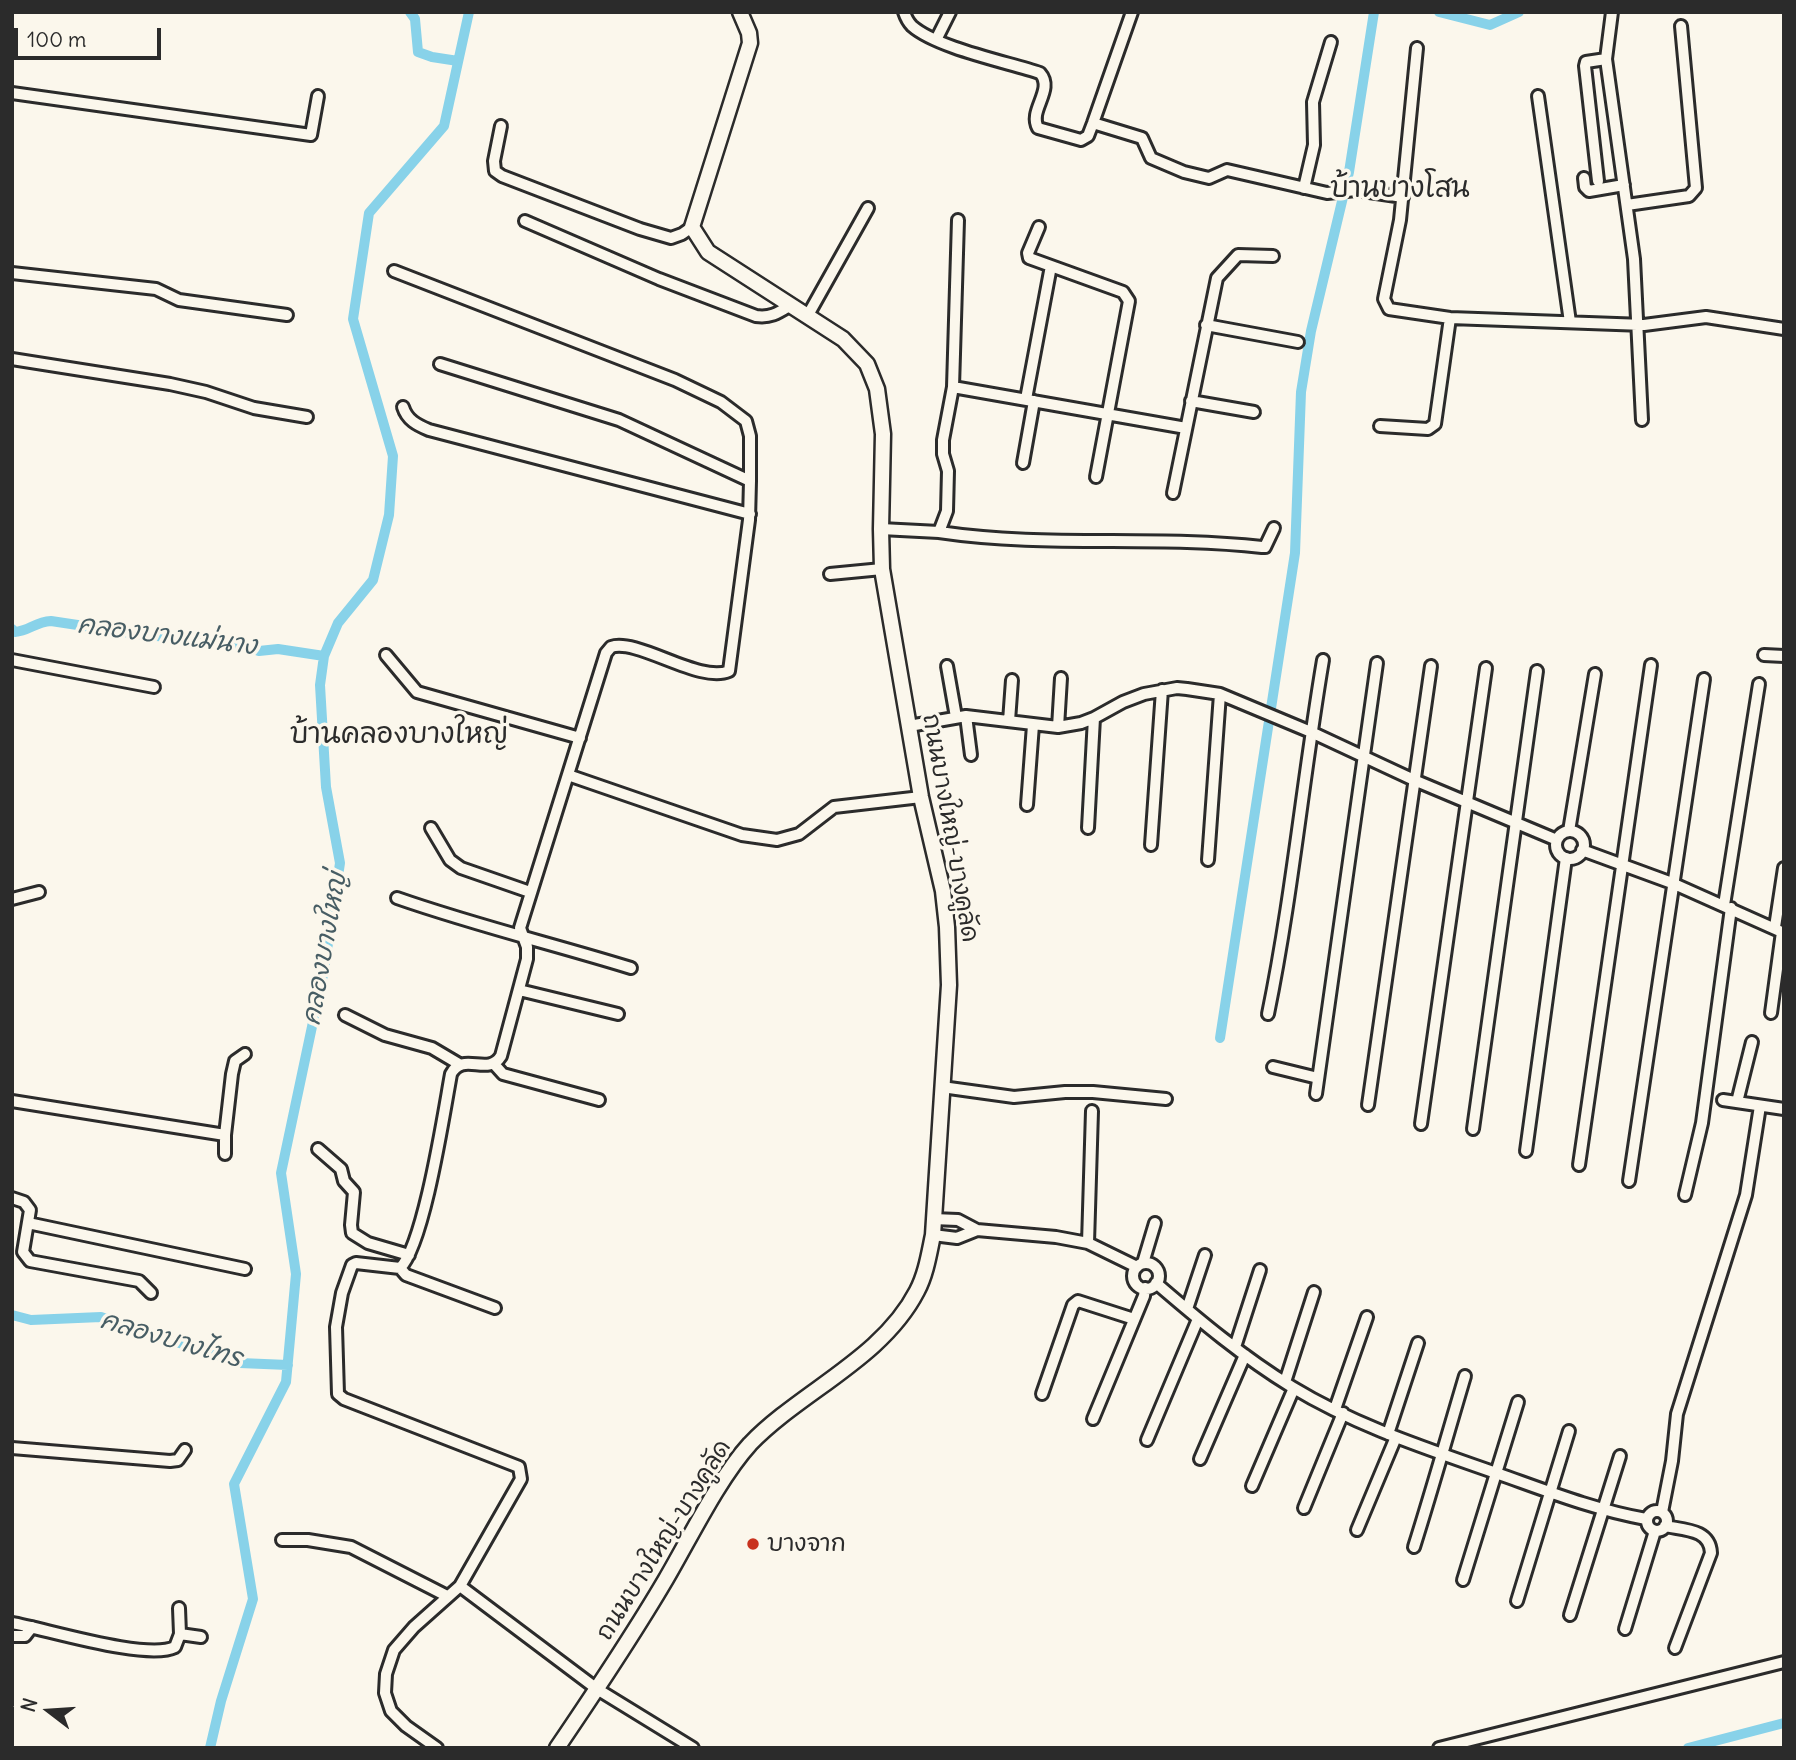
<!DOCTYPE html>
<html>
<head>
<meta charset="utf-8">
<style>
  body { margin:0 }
  #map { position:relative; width:1796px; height:1760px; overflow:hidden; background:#fbf7ec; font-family:Delius,sans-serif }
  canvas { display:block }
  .frame { position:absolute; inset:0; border:14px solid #2b2b2b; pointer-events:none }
  .north { position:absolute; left:14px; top:1676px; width:70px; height:70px; -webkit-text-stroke:5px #fbf7ec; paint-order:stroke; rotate:287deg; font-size:19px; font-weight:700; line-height:28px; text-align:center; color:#2b2b2b }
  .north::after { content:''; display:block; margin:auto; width:24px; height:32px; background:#2b2b2b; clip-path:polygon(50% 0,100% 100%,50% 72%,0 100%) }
  .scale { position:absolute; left:14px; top:28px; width:147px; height:32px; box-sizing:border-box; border:4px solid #2b2b2b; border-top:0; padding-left:9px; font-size:21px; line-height:24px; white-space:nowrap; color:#2b2b2b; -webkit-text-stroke:5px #fbf7ec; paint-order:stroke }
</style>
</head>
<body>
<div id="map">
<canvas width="1796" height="1760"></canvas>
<div class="frame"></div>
<div class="north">N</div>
<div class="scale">100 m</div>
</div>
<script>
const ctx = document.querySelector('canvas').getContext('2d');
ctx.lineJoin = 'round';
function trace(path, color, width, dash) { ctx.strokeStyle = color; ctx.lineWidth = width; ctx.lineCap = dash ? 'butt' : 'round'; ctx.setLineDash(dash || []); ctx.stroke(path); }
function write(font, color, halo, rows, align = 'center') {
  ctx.font = font + ' Delius,"Playpen Sans Thai",sans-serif'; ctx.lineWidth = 7; ctx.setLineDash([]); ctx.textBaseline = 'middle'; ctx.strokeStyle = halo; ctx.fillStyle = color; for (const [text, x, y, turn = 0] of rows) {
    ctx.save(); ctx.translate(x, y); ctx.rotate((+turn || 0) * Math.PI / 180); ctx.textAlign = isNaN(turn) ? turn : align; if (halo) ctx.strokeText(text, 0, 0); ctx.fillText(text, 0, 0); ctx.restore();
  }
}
trace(new Path2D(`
  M410,12L415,19L418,52L432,57L458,61
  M1439,12L1490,25L1519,12
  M12,629L15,632C29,631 35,622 51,621L144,635L231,642L259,651L278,649L324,656
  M1220,1038L1295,553L1301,392L1311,331L1349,172L1374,12
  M12,1315L31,1320L101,1317L240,1363L288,1365
  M210,1748L221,1701L253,1599L234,1484L286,1382L296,1274L281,1173L324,970L340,863L326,787L320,685L324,656L338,623L373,580L389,515L393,456L353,319L369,213L444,126L469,12
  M1688,1748L1784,1723`), '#88d2e9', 10);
const minor = new Path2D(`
  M904,12C906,18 908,22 912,26C937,48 1007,62 1040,73C1055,90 1028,110 1038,128L1081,140L1088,136L1093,123L1132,12
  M1612,12L1606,59L1634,259L1642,420
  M936,40L950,12
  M1417,48L1400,220L1384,299L1389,309L1450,318L1644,325L1706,317L1784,329
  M12,93L311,135L318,96
  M1538,96L1570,322
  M1093,123L1142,138L1151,158L1184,172L1209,178L1227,170L1327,193L1356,190L1403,197
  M501,126L494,161L495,171L502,176L640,229L671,238L682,234L692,227
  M1584,178L1585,187L1589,191L1624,185
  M1598,181L1585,66L1586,62L1606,59
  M1304,188L1314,145L1313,102L1331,42
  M1627,205L1689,196L1696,188L1681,26
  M525,221L659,279L756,316C771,318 778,313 791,305
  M1039,227L1028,253L1029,258L1123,292L1129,301L1096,477
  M394,271L675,380L721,402L746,421L750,436V481
  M12,273L156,289L179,300L287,315
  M808,315L868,208
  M1206,325L1298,342
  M12,359L170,384L206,392L254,408L307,417
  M953,387L958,220
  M1026,399L1051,266
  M1191,401L1254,412
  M403,407C407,420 417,425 429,430L750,514
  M1380,426L1428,429L1435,424L1450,318
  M1023,463L1034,401
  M1173,493L1217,278L1238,255L1273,256
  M881,529L939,532L947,511L948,471L943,454V440L953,387L1186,428
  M939,532C1046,548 1154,535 1262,547H1265L1274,528
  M830,574L882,569
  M386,655L417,692L580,738
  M1764,655L1784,656
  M12,660L154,687
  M947,666L956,717
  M966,716L971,755
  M1009,721L1012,680
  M909,726L966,716L1058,727L1081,723L1094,718L1123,702L1144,694L1177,688L1187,689L1220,694L1311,732L1414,780L1557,840
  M1058,727L1061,678
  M568,775L742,835L777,840L799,834L834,807L921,797
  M1027,805L1033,725
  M431,828L450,860L461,868L530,892
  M1088,828L1094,718
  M1569,831L1595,674
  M1556 845a14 14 0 1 1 28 0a14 14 0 1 1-28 0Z
  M1151,845L1162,690
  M1582,850L1672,883L1784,933
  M1208,860L1220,694
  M397,898C474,925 553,944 631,968
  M12,899L39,892
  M1724,905L1759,684
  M1775,927L1784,868
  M519,990L618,1014
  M1771,1013L1782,932
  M1268,1014C1292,897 1303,778 1323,660
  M345,1015L385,1035L432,1048L459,1064
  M494,1064L503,1074L599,1100
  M1273,1067L1318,1078
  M942,1087L1014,1097L1065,1092H1093L1166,1099
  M1316,1094L1377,663
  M1723,1100L1784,1109
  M12,1101L225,1135V1154
  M1737,1102L1752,1042
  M1368,1105L1431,666
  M1421,1124L1486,668
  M1473,1129L1537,671
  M225,1135L232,1074L235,1061L245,1054
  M318,1149L341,1169L344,1181L354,1192L351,1225L352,1233L368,1243L409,1255
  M1526,1151L1566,858
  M1579,1165L1651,665
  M1629,1181L1704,679
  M1685,1195L1702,1123L1731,908
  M12,1198L24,1202L30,1210L23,1252L30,1261L139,1281L151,1293
  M933,1219L958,1220L977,1230L1056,1237L1088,1243L1137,1267
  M28,1223L245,1269
  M933,1235L957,1238L977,1230
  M1088,1243L1092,1111
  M1143,1263L1155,1223
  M1133 1276a13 13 0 1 1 26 0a13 13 0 1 1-26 0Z
  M400,1268L406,1275L495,1308
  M1156,1283C1199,1320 1243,1357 1292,1387C1356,1426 1428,1449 1499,1474C1547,1491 1595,1510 1646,1519
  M1187,1309L1205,1255
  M1235,1347L1260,1270
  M1285,1382L1314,1292
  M1042,1394L1073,1305L1078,1301L1134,1319
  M1335,1409L1367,1317
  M1093,1419L1144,1296L1145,1288
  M1388,1434L1418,1343
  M1147,1440L1198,1319
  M12,1448L170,1461L178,1460L185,1450
  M1200,1459L1245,1355
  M1252,1486L1294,1388
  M1304,1508L1343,1413
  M1647 1521a10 10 0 1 1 20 0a10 10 0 1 1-20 0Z
  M1662,1512L1672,1461L1677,1414L1746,1195L1760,1106
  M1665,1526C1684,1530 1710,1529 1711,1553L1675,1648
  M1357,1530L1396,1437
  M282,1540H308L351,1547L447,1596
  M1414,1547C1432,1490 1448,1433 1465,1376
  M1463,1580L1518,1402
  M460,1586L597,1689L693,1748
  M1517,1601L1569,1431
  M179,1608L180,1634
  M1570,1615L1620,1456
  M12,1623C46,1629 147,1661 175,1647L180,1634L201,1637
  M1625,1629L1655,1531
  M12,1636H25L32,1627
  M437,1748L406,1726L391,1711L385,1693L386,1674L394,1650L414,1627L460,1586L521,1479L519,1467L344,1399L338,1394L336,1327L342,1293L352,1265L356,1263L400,1268C424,1245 444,1112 451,1074C463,1051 488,1077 501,1056L527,959V947L520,928L606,653L611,647C638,638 700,684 729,671L749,520L750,481L619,420L440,364
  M1439,1748L1784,1662`);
const tertiary = new Path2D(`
  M557,1748C595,1692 632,1637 666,1579C690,1538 719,1478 750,1444C801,1391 882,1359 917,1291C926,1274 929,1254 933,1235L949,985L947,927L943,891L921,797L882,569L881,529L883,434L877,389L867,364L843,339L708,252L692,227L750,43L749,33L740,12`);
trace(minor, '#2b2b2b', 16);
trace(tertiary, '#2b2b2b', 19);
trace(minor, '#fbf7ec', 10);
trace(tertiary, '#fbf7ec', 14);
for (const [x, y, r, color] of [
  [753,1544,7,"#c8321e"]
]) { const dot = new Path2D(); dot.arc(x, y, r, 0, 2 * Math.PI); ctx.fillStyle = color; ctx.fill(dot); trace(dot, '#fbf7ec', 2.5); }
write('24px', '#2b2b2b', '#fbf7ec', [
  ["ถนนบางใหญ่-บางคูลัด",950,828,80],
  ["ถนนบางใหญ่-บางคูลัด",664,1540,-58]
]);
write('24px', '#2b2b2b', '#fbf7ec', [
  ["บางจาก",767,1544]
], 'left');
write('italic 26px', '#475d64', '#fbf7ec', [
  ["คลองบางแม่นาง",167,636,7],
  ["คลองบางใหญ่",325,949,-80],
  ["คลองบางไทร",171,1340,16]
]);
write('28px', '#2b2b2b', '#fbf7ec', [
  ["บ้านบางโสน",1400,189],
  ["บ้านคลองบางใหญ่",399,735]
]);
</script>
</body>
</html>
